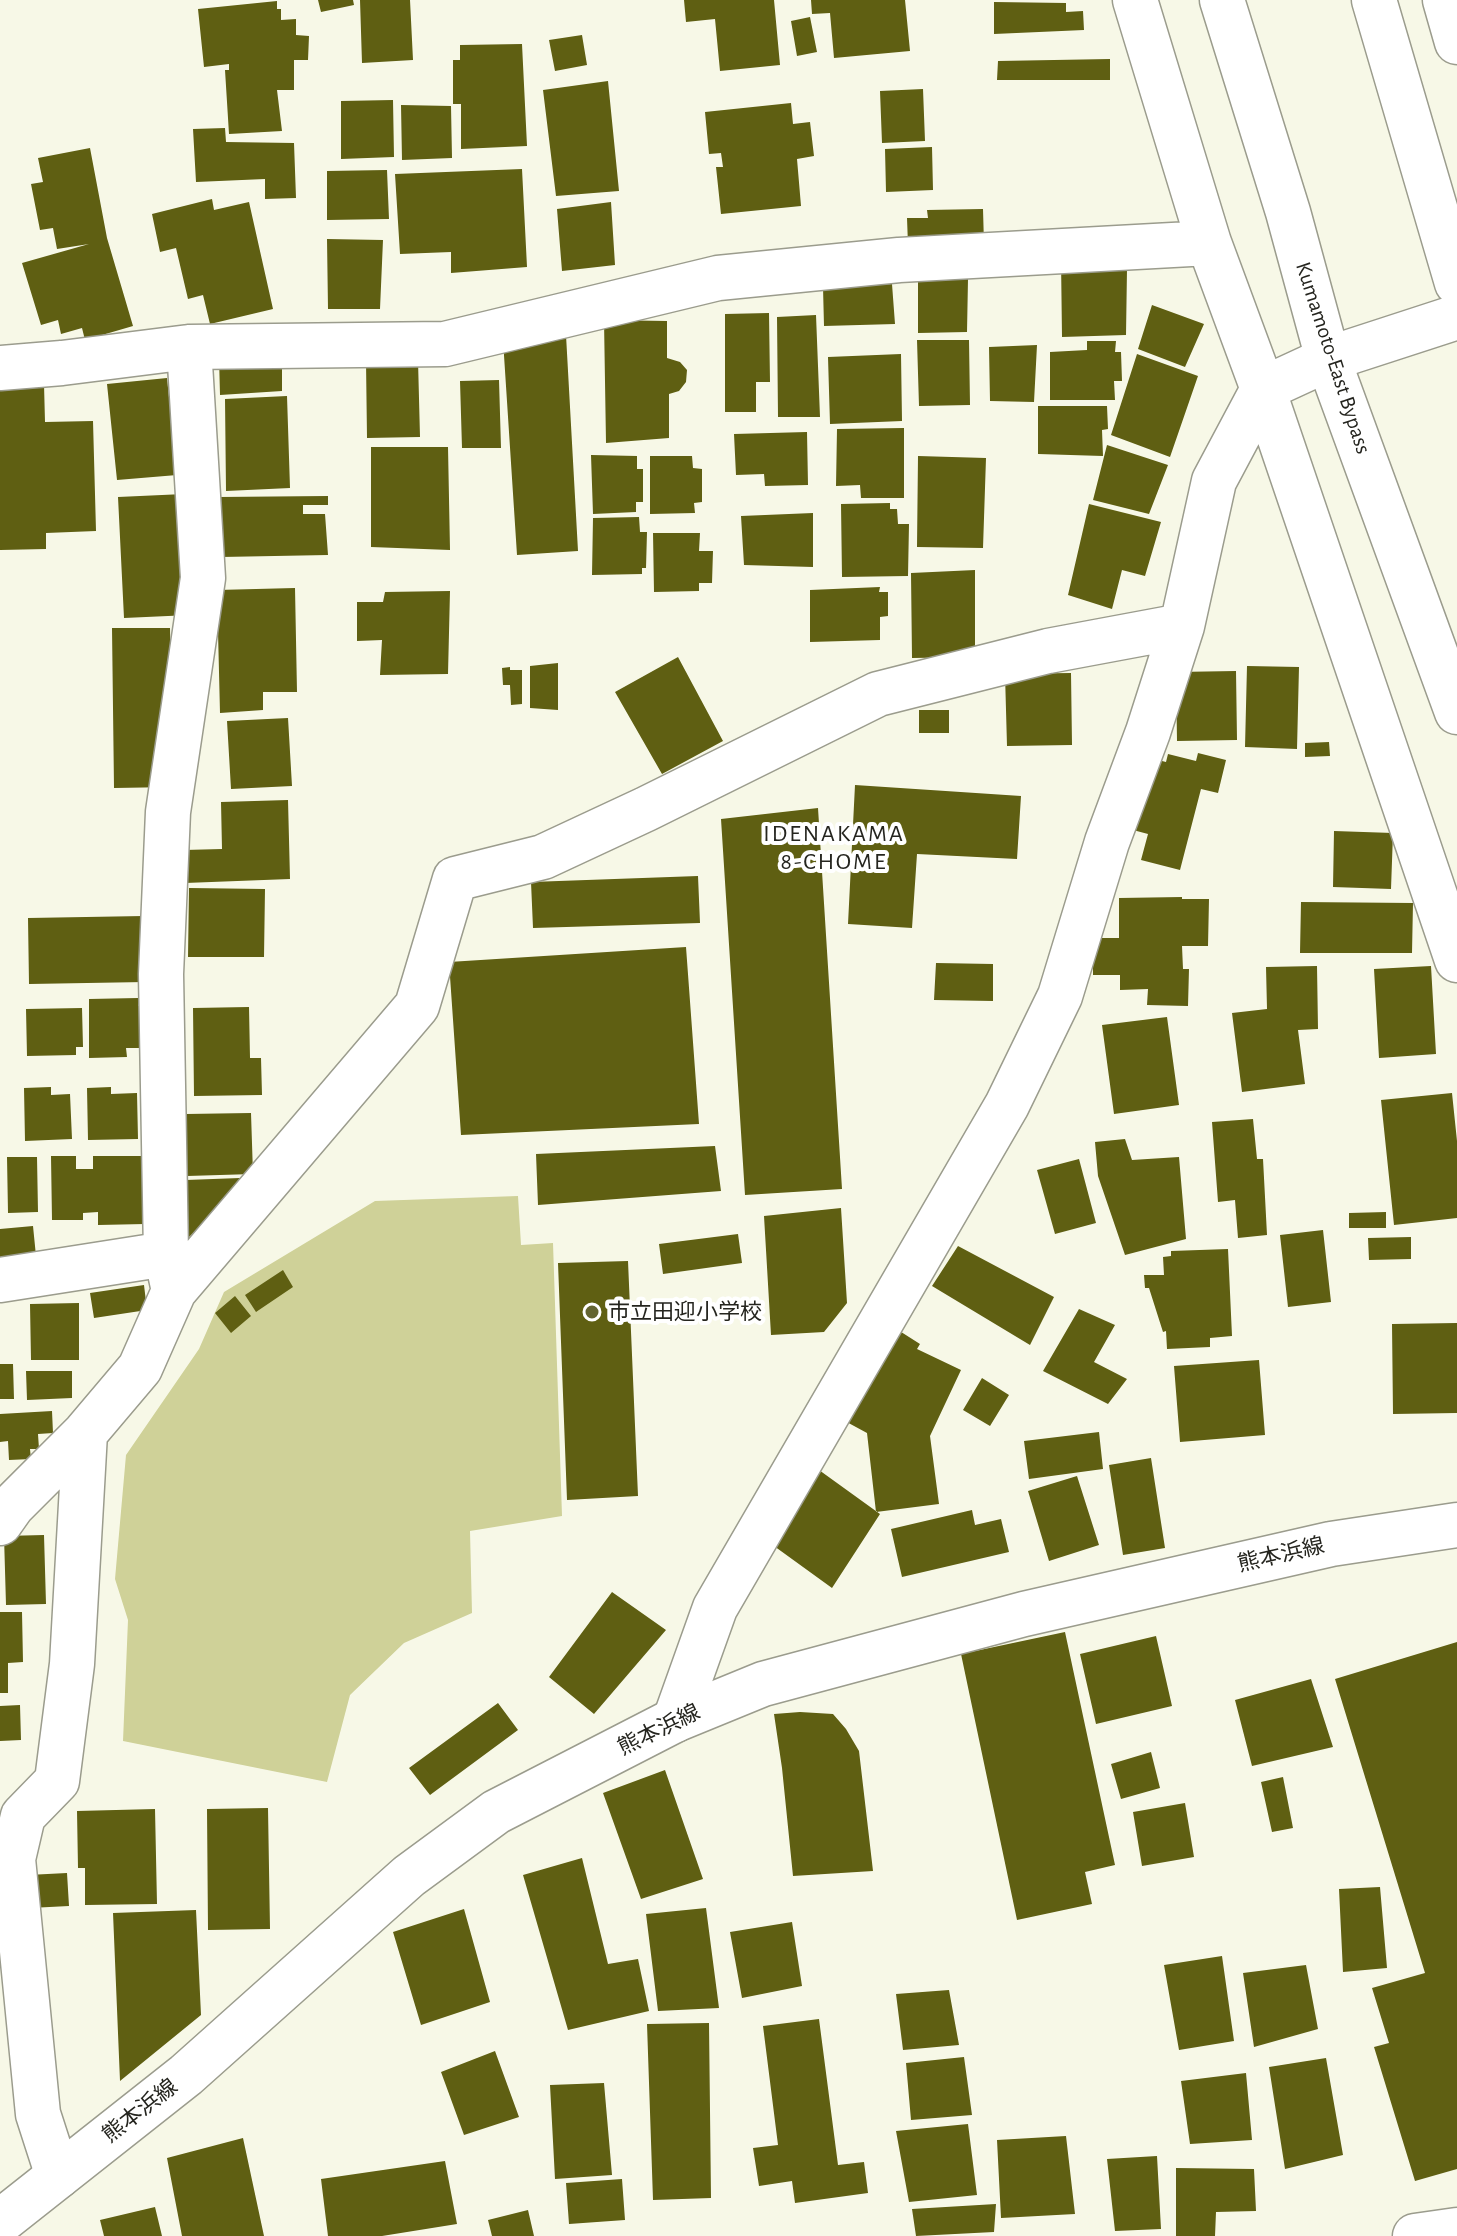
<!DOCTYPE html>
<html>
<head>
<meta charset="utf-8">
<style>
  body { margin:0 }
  canvas { display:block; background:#f7f8e7 }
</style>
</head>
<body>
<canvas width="1457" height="2236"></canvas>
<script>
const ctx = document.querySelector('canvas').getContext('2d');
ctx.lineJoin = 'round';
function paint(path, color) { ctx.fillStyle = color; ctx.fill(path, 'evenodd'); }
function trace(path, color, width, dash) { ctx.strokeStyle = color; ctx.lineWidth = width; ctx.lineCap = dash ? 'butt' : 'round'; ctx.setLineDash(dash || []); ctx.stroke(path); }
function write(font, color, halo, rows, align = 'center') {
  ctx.font = font + ' "Alegreya Sans","Noto Sans JP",sans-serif'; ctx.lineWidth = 8; ctx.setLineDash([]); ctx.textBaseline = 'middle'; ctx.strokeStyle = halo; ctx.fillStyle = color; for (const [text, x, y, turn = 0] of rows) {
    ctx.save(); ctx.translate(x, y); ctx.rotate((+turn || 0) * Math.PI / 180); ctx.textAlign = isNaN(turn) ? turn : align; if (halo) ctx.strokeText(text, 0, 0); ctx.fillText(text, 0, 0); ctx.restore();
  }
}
paint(new Path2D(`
  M518,1196L521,1245L553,1243L562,1516L470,1531L472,1613L404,1643L350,1695L327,1782L123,1741L128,1620L115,1579L126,1455L199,1349L224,1292L375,1201Z`), '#cfd198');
paint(new Path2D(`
  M318,0H353L354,5L321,12Z
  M360,0H410L413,60L362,63Z
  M684,0H774L780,65L720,71L715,19L686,22Z
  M811,0H905L910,51L834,58L830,13L812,14Z
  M277,1V9H281V20L296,19V35L309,36L308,60H294V90H277L282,131L229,134L225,70H229V64L204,67L198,9Z
  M994,2L1066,3V12L1083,11L1084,30L994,34Z
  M810,17L817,52L797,56L791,21Z
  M582,35L587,65L555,71L549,40Z
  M522,44L527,146L461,149V104H453V60H460V45Z
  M1110,59V80H997L998,61Z
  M608,81L619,191L556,196L543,90Z
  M923,89L925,141L882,143L880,91Z
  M393,100L394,157L341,159V101Z
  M791,103L793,124L810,122L814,156L797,159L801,206L721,214L716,167H723L721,153L709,154L705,112Z
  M401,105L451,106L452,158L402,160Z
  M225,128L226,142L294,143L296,198L265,199V179L196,182L193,129Z
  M932,147L933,190L886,192L885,149Z
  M90,148L107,238L133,326L85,340L82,328L61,334L58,320L41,325L22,263L89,244L57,249L53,228L40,230L31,184L43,182L38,158Z
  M522,169L527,267L451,273V252L400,254L395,174Z
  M387,170L389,219L327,220V171Z
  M212,199L214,210L249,202L273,309L210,324L203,295L188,299L176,248L160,252L152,214Z
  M611,202L615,265L562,271L557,209Z
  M983,209L984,244L908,245L907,218H928L927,210Z
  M327,239L383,240L380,309H328Z
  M1061,259L1127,269L1126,335L1062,337Z
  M968,279L967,332L918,333V280Z
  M892,284L895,324L824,326L823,287Z
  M1152,305L1204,324L1185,367L1138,349Z
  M769,313L770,382H756V412H725V314Z
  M816,315L820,417H778L777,317Z
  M604,320L667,321V358L680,362L687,370L686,382L679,391L669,394V438L606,443Z
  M566,335L578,551L517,555L503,340Z
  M917,340H969L970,405L919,406Z
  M1087,341H1116L1115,352H1121L1122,381H1114L1115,400H1050V352L1087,350Z
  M1037,345L1034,402L990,401L989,347Z
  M901,354L902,421L830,424L828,357Z
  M1137,354L1198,376L1170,457L1111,435Z
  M282,355V391L220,395L219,357Z
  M418,360L420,437L367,438L366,361Z
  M167,378L177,475L117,480L107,384Z
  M499,380L501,448H462L460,381Z
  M44,384L45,422L93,421L96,531L46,533V549L0,550V386Z
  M287,396L290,488L226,491L225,399Z
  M1038,406H1107L1108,429L1102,430L1103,456L1038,454Z
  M904,428V498H861L860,485L836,486L837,429Z
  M807,432L808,485L765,486L764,474L736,475L734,434Z
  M1107,445L1168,465L1149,514L1093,500Z
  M371,447H448L450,550L371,547Z
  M591,455L637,456V469H643V502H636V512L593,514Z
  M650,456H692L693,468L702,469V502L694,503L695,513L650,514Z
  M918,456L986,458L983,548L917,547Z
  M184,494L190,615L124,618L118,497Z
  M328,496V505H303V514H325L328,555L221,557L219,497Z
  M890,503V509H897L898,524H909L908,576L842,577L841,504Z
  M1089,504L1161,522L1145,576L1122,570L1112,609L1068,595Z
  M813,513V567L744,565L741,516Z
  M639,517L640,532H647L646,568H642V574L592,575L593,518Z
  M653,533H700L699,551H713L712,583H699V591L654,592Z
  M975,570V657L912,658L911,573Z
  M880,587L879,592H888V616L880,617V640L810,642V590Z
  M295,588L297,692H263V710L220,713L217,590Z
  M450,591L448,674L380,675L382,640L357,641V602H383L385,592Z
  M112,628H170L173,787L114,788Z
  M678,657L723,741L662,774L615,692Z
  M558,663V710L530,708V666Z
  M1247,666L1299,667L1297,749L1245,747Z
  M510,667V670H522V704L511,705L510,685H503L502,668Z
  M1236,671L1237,740L1177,741L1176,672Z
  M1071,673L1072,745L1007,746L1005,674Z
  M919,710H949V733H919Z
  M288,718L292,786L231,789L227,721Z
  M1329,742L1330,756L1305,757V743Z
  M1198,753L1226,760L1218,793L1201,789L1180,870L1141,860L1148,834L1133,830L1154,759L1166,762L1168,754L1196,761Z
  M855,785L1021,796L1017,859L917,854L912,928L848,924Z
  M288,800L290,879L185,883L184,850L222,849L221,802Z
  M818,808L842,1189L745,1195L721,819Z
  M1334,831L1393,833L1391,889L1333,887Z
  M698,876L700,923L533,928L531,882Z
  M189,888L265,889L264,957H188Z
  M1182,897V899H1209L1208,946H1182L1183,969H1189L1188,1006L1147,1005L1148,989L1120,990V975H1093V938H1119V898Z
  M1301,902L1413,903L1412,953H1300Z
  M144,916L145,982L29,984L28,918Z
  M686,947L699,1124L461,1135L449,962Z
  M936,963L993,964V1001L934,1000Z
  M1317,966L1318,1029L1298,1030L1305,1084L1242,1092L1232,1013L1267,1009L1266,967Z
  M1431,966L1436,1054L1379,1058L1374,969Z
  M138,998V1006H147V1037H140V1048H126L127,1057L89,1058V999Z
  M249,1007L250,1058H261L262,1095L194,1096L193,1008Z
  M82,1008L83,1047H76V1055L27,1056L26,1009Z
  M1167,1017L1179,1105L1114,1114L1102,1025Z
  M51,1087V1095L70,1094L72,1139L25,1141L24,1088Z
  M111,1087V1094L137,1093L138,1139L88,1140L87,1088Z
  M1452,1093L1457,1141V1218L1394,1225L1381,1100Z
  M251,1113L253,1174L187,1176L186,1114Z
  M1253,1119L1257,1159H1263L1267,1235L1238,1238L1235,1200L1218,1202L1212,1122Z
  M1125,1139L1132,1160L1179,1157L1186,1239L1125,1255L1098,1176L1095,1142Z
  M715,1146L721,1191L538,1205L536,1154Z
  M51,1156H76V1169H93V1156H143L145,1224L98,1225V1212L83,1213V1220H52Z
  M7,1157H37L38,1212L8,1213Z
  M1079,1159L1096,1223L1055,1234L1037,1170Z
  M240,1178V1190L189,1237L186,1180Z
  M841,1208L847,1303L824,1332L771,1335L764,1216Z
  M1386,1212V1228H1349V1213Z
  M33,1226L36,1256L0,1259V1229Z
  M1323,1230L1331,1302L1288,1307L1280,1235Z
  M738,1234L742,1263L663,1274L659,1244Z
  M1411,1237V1259L1369,1260L1368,1238Z
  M958,1246L1054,1297L1030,1345L932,1286Z
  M1228,1249L1232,1336L1210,1338V1347L1167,1349L1166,1331L1163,1332L1149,1288H1145L1144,1275H1164L1163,1257L1171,1256V1251Z
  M628,1261L638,1496L567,1500L558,1263Z
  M283,1270L293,1287L256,1312L245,1295Z
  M144,1285L147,1310L94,1318L90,1293Z
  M235,1296L251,1316L231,1333L215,1313Z
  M79,1303V1360H31L30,1304Z
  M1079,1309L1115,1325L1094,1362L1127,1379L1108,1404L1043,1371Z
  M1457,1323V1413L1393,1414L1392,1324Z
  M898,1330L920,1344L917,1349L961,1370L930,1436L939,1504L876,1512L867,1433L843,1420Z
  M1259,1360L1265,1435L1180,1442L1174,1366Z
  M0,1364H13L14,1399H0Z
  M26,1371H72V1398L27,1400Z
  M982,1378L1009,1395L990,1426L963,1410Z
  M52,1411L53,1433L38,1434L39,1449H30L31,1459L9,1460L8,1441L0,1442V1414Z
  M1099,1432L1103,1469L1029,1479L1024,1441Z
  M1151,1458L1165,1548L1123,1555L1109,1465Z
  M819,1470L880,1514L832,1588L774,1546Z
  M1077,1476L1099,1545L1049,1561L1028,1491Z
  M972,1510L975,1525L1001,1519L1009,1552L902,1577L891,1529Z
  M44,1535L46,1604L6,1605L4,1536Z
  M612,1592L666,1630L594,1714L549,1677Z
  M0,1612H22L23,1662L8,1663V1693H0Z
  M1065,1632L1115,1865L1085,1872L1092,1904L1017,1920L961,1654Z
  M1156,1636L1172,1706L1096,1724L1080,1654Z
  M1457,1642V2169L1415,2181L1374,2047L1389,2043L1372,1988L1425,1973L1335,1679Z
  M1311,1679L1333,1747L1252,1766L1235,1700Z
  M498,1703L518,1730L430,1795L409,1768Z
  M20,1705L21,1740L0,1741V1706Z
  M800,1712L833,1714L846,1729L859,1751L873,1871L793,1876L782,1768L774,1714Z
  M1151,1752L1160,1788L1121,1799L1111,1764Z
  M665,1770L703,1879L641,1899L603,1793Z
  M1283,1777L1293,1828L1272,1832L1261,1782Z
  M1185,1803L1194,1857L1142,1866L1133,1812Z
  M268,1808L270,1929L208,1930L207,1809Z
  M155,1809L157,1904L85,1905V1868H78L77,1811Z
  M582,1858L608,1964L638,1959L649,2011L568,2030L523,1875Z
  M67,1873L69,1906L30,1908L28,1875Z
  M1380,1887L1387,1968L1343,1972L1339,1889Z
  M706,1908L719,2008L658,2011L646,1914Z
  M464,1909L490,2002L421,2025L393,1932Z
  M196,1910L201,2015L120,2081L113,1913Z
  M792,1922L802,1986L742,1998L730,1932Z
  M1222,1956L1234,2041L1179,2050L1164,1965Z
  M1306,1965L1318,2029L1254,2047L1243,1973Z
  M949,1990L959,2045L903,2050L896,1994Z
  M819,2019L838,2165L864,2162L868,2193L795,2203L792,2181L759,2186L753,2148L778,2145L763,2026Z
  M709,2023L711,2198L653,2200L647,2024Z
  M495,2051L519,2117L464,2135L441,2072Z
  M964,2057L972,2115L911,2120L906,2063Z
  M1326,2058L1343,2155L1285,2169L1269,2067Z
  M1246,2073L1252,2140L1190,2144L1181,2081Z
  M604,2083L612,2175L555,2179L550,2085Z
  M968,2124L977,2195L909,2202L896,2131Z
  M1066,2136L1075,2214L1001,2218L997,2140Z
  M243,2138L264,2236H182L167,2158Z
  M1157,2156L1161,2229L1115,2231L1107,2159Z
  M445,2161L457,2224L382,2236H328L321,2179Z
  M1176,2168L1254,2169L1256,2211L1216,2212L1215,2236H1176Z
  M622,2179L625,2220L569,2224L566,2183Z
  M996,2204L994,2232L916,2236L912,2209Z
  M155,2207L162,2236H104L100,2220Z
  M528,2210L534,2236H492L488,2220Z`), '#5f5f12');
const minor = new Path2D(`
  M1135,0L1209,243L1263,389L1457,960
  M1445,0L1457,42
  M0,368L62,363L189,347L445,344L718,278L899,260L1209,243
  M0,1280L166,1254
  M174,1291L166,1254L161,974L168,812L203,578L189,347
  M0,1523L12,1506L85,1433L140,1368L174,1291L417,1006L455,879L543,857L646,809L878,694L1048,651L1182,626
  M675,1720L715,1608L1007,1105L1060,996L1107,842L1148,732L1182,626L1214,481L1263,389L1328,359L1457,317
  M58,2176L38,2114L13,1859L23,1816L57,1781L72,1664L85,1433
  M1415,2236L1457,2230`);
const major = new Path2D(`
  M0,2222L186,2075L409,1876L496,1812L675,1720L763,1684L1024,1614L1331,1544L1457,1525`);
const highway = new Path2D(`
  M1222,0L1288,212L1328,359L1457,712
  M1374,0L1457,283`);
trace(minor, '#9b9c8d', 47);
trace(major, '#9b9c8d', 47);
trace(highway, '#9b9c8d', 47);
trace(minor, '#fff', 44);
trace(major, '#fff', 44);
trace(highway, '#fff', 44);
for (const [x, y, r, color] of [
  [592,1312,8,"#636431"]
]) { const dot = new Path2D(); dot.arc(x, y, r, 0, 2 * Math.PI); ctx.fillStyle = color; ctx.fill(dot); trace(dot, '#fff', 3); }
write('22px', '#25251f', '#fff', [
  ["Kumamoto-East Bypass",1333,358,72],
  ["熊本浜線",1281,1555,-13],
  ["熊本浜線",659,1730,-26],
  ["熊本浜線",140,2111,-38]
]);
write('22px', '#25251f', '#fff', [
  ["市立田迎小学校",608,1312]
], 'left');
ctx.letterSpacing = '2px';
write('24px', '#25251f', '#fff', [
  ["IDENAKAMA",834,834],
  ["8-CHOME",834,862]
]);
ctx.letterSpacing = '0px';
</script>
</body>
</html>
